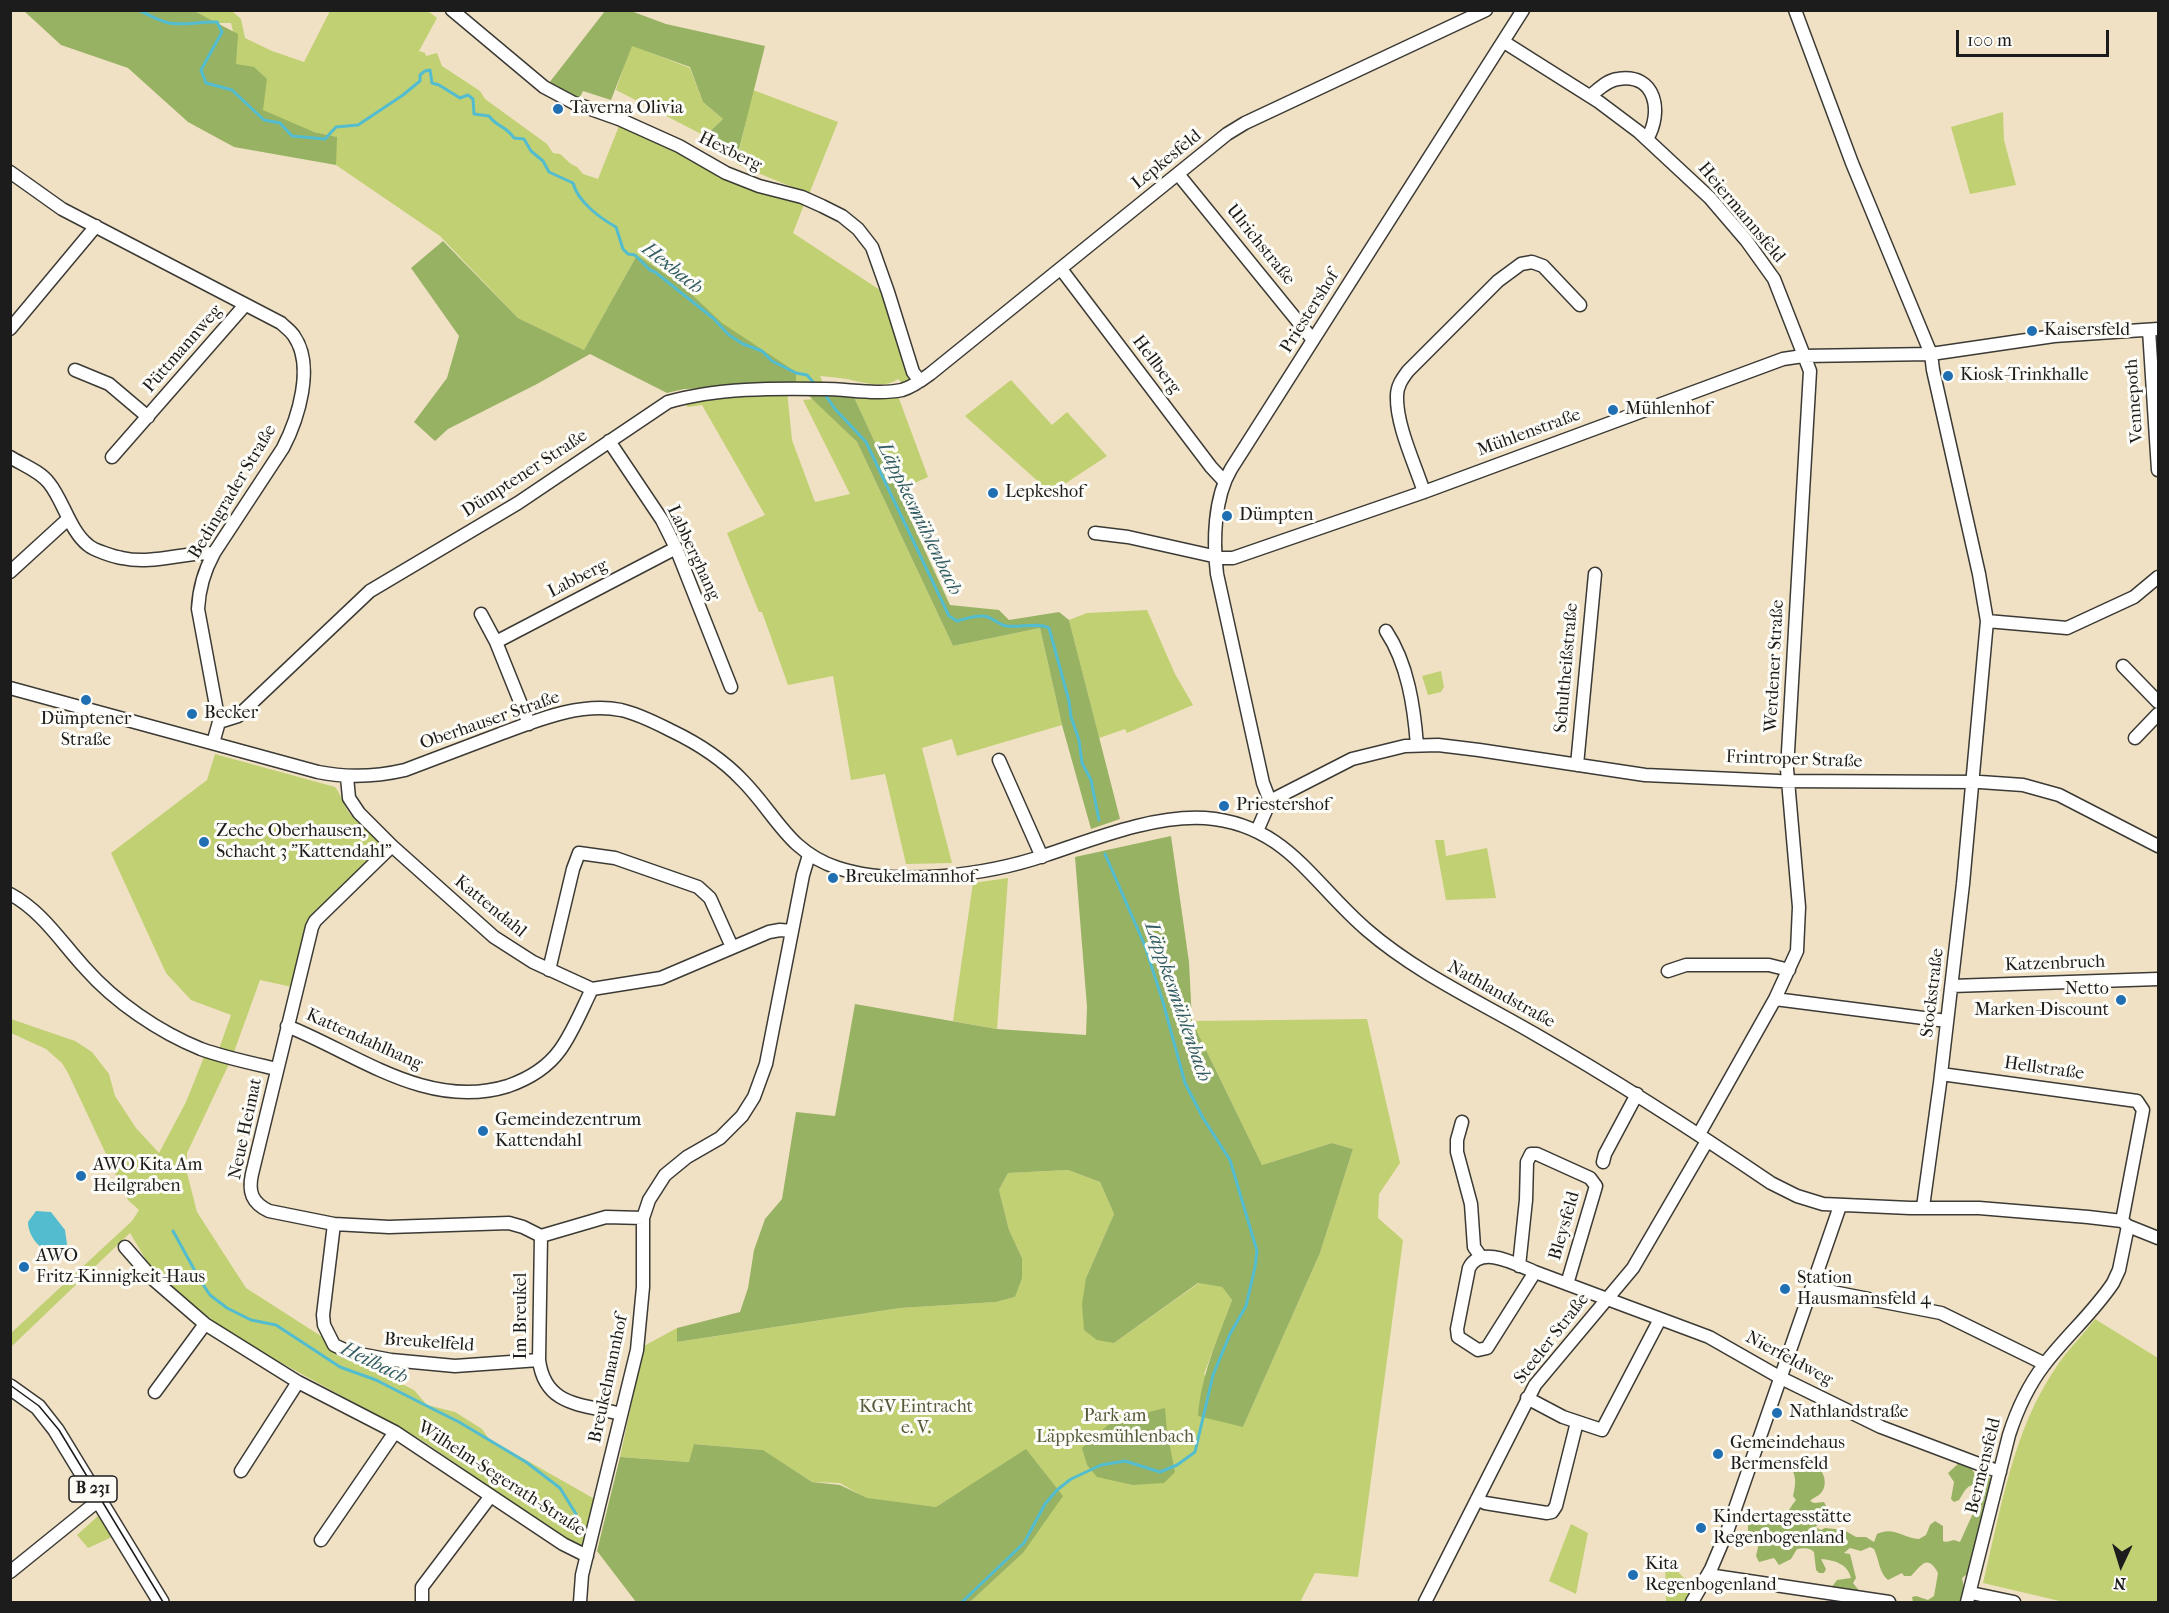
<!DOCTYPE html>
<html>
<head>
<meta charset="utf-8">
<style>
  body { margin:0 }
  #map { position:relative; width:2169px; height:1613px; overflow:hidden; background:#f0e1c4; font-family:"IM FELL French Canon",serif }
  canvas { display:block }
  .frame { position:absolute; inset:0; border:12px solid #1c1c1c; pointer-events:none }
  .north { position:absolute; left:2091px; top:1535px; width:60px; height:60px; -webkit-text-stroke:4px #fdfcf7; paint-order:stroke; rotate:184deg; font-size:16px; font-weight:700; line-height:24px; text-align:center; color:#1c1c1c }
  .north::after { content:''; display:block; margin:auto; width:21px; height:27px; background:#1c1c1c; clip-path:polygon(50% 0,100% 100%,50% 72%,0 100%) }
  .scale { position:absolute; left:1956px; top:30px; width:153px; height:27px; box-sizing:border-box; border:3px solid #1c1c1c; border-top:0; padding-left:8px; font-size:18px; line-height:21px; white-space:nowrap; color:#1c1c1c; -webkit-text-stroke:4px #fdfcf7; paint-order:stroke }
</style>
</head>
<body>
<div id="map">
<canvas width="2169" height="1613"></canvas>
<div class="frame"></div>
<div class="north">N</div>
<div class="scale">100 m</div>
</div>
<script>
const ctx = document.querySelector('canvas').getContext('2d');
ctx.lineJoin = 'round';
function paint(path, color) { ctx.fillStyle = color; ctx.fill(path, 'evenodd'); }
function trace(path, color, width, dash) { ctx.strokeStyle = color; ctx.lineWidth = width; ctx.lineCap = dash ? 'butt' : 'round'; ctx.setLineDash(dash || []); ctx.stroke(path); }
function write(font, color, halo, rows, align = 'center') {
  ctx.font = font + ' "IM FELL French Canon",serif'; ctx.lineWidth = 6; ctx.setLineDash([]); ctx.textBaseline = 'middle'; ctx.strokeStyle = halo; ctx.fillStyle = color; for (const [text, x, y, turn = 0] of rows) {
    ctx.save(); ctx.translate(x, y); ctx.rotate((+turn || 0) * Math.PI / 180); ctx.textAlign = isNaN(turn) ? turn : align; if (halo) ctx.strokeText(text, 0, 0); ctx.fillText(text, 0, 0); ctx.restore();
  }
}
paint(new Path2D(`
  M211,10L232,11L241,19L245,38L272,51L304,62L330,11H428L437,18L419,51L425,53L426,56L437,53L442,66L480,91L485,99L547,144L553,153L560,154L571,164L577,167L583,174L598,179L619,126L694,159L805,202L793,233L883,292L909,372V380L902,388L900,387L901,382L898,379C881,391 859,380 840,378C834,377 827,377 820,376L823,383L796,385L637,255L584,350L518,318L440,236L336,165V137L266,121L235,67L236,43L231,23H217L149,11Z
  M631,45L690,68L703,102L723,119L705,136L616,90Z
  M753,90L838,122L809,194L736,164Z
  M2003,112L2004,140L2016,185L1970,194L1951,127Z
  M1011,380L1052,425L1067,412L1107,456L1051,493L965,416Z
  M787,391L792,440L815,502L850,494L803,400L813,399L857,442L953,646L1040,628L1062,725L957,756L952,739L922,748L952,863L906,864L885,774L851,780L833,676L788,685L762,612H759L727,533L765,515L702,405L688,407L680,401Z
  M853,395L898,396L928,477L897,491Z
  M1147,610L1175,674L1193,705L1127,733L1125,729L1099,738L1069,620L1087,613Z
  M1441,671L1444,687L1441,692L1428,695L1422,676Z
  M215,754L335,787C341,794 343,805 349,813C358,825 381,834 379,850L308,921L292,987L260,980L234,1052L219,1049L231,1015L191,1000L166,973L111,853L207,780Z
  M1435,840H1444L1446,856L1487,848L1496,898L1446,900Z
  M1008,878L997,1029L953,1021L973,883Z
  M11,1019L75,1041L92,1052L109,1074L115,1096L136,1128L159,1153L186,1102L204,1057L229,1064L187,1153V1173L197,1212L246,1288L324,1338L335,1351L414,1390L427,1405L455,1412L482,1429L489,1439L600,1502L588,1555L487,1490L464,1469L420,1439L249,1345L215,1322L155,1275L130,1233L11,1347L10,1334L132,1221L139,1210L128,1200L122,1188L68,1073L62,1063L46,1049L11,1033Z
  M1367,1019L1400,1163L1379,1194L1378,1218L1403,1240L1358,1577L1315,1573L1300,1602H970L1023,1553L966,1488L936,1507L867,1499L840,1483L812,1482L762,1450L695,1444L690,1462L620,1457L644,1346L677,1328L678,1342L900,1308L996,1302L1015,1297L1022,1258L1009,1230L999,1190L1008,1173L1068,1170L1100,1182L1114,1214L1086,1278L1114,1343L1199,1283L1222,1287L1232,1300L1204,1374L1243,1427L1320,1253L1353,1149L1332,1143L1262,1165L1192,1021Z
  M2095,1319L2158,1358V1602H2064L1983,1583C2001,1509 2013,1429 2057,1366C2068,1349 2083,1335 2095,1319Z
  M98,1516L112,1537L88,1548L77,1535Z
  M1571,1524L1588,1533L1576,1594L1549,1581Z
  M1665,1559L1694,1588L1686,1602H1666Z`), '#c0d072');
paint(new Path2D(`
  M24,11H194L238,34L236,64L254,67L267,79L263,110L314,132L337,137L336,165L234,147L188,122L128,68L61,45Z
  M605,11H631L666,24L765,46L736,161L695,142L705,136L723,119L703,102L690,67L632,46L611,100L583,91L578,101L549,83Z
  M443,241L518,318L584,350L637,255L684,287L722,323L796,372V385L684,389L667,393L590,354L537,384L448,429L435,441L414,422L447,378L459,336L411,268Z
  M808,395H853L950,605L999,610L1009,620L1059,612L1069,620L1120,819L1091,829L1062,725L1040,628L953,646L857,442Z
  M1171,836L1189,962L1192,1021L1262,1165L1332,1143L1353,1149L1320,1253L1243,1427L1198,1416C1201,1375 1218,1338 1232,1300L1222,1287L1198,1283L1114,1343L1097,1340L1084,1330L1082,1304L1086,1278L1114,1214L1100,1182L1068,1170L1008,1173L999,1190L1009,1230L1022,1258V1278L1015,1297L996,1302L900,1308L677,1342V1328L740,1312L748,1288L754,1250L765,1219L782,1199L796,1112L835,1116L855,1004L997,1029L1086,1035L1087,1007L1075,857Z
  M1165,1408L1167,1432L1175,1472L1164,1483L1133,1485L1097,1477L1087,1465L1082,1448L1108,1425L1133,1416Z
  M694,1444L763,1450L812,1482L840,1485L867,1498L936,1507L1026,1449L1063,1496L1023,1553L970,1602H636L597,1551L620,1457L689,1462Z
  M1802,1462L1812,1469L1817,1467C1826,1473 1828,1488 1819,1495C1816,1497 1813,1498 1810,1501L1814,1503L1824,1502C1832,1516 1825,1520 1815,1527L1821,1530L1825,1528L1844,1530L1856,1537H1866L1874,1542L1877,1534C1893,1526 1903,1538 1919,1539L1926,1535L1930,1525L1935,1521L1943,1526V1541L1946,1542L1954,1540L1960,1542L1974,1511L1977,1486C1967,1482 1964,1493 1959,1500L1954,1502L1951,1499L1954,1482L1948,1473L1959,1463L1970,1467L1976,1475L1985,1474L1992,1480L1990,1496L1982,1517V1528L1971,1574H1967L1962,1578L1966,1597L1965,1602H1913L1912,1597L1916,1596L1928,1600L1934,1596L1938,1573C1927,1553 1921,1566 1911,1576H1904L1902,1573L1888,1580C1879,1573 1879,1559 1874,1549L1870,1547L1861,1551L1850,1548L1844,1553L1850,1554L1856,1578L1853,1583L1861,1593L1848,1600L1849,1602H1831L1834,1598L1830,1589L1837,1580L1851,1578C1848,1564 1834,1560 1821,1559L1826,1569L1824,1573H1819L1816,1570L1814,1552C1809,1547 1803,1548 1797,1549L1791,1559L1779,1565L1774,1558L1759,1562L1756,1556L1759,1543L1748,1533V1524L1758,1512L1765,1515L1768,1520C1788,1522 1785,1513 1796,1500L1793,1496C1795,1487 1797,1478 1792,1470L1793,1465Z`), '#98b264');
paint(new Path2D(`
  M36,1211L51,1212L65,1230L67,1244L61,1253C44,1256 28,1238 28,1222Z`), '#53bdcf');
trace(new Path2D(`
  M138,10C148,14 159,21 169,23C186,26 201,21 217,22L222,32L201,70L206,83L232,90L264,120L280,123L292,136L325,139L336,127L358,125L403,95L420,81V75L425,71L430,70L432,83L439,85L460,98L468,95L473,99L474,114L489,116C498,128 505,125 514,138L524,139L531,151L543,161L549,172L573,183C578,202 600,218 616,227L623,249L628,254L635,255L650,270L655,272L713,318L729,335L743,344L762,351L772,361L796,373L807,375L813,382
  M826,396L835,409L866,442L949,616L957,621C965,619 973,616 981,616C992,615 997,625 1007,626C1020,628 1037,622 1049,628L1069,701L1071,717L1079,740L1082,763L1091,780L1099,820
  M173,1231L200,1280L210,1295L227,1308L251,1320L276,1325L340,1367L376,1380L423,1404L459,1422L526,1462L560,1488L576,1514
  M962,1602L1024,1543L1045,1504L1057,1490L1071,1479L1101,1465L1125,1461L1160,1472L1177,1465L1195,1452L1213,1375L1230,1334L1246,1306L1255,1267L1257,1251L1230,1160L1203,1118L1185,1083L1163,1002L1145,946L1105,854`), '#53bdcf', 3);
const minor = new Path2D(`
  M452,10L544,87L574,103L619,119L679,146L726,173L759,186L802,197L822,206L842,216L858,229L872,247L888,292L913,372L920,381
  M1795,10L1852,163L1931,354L1933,370L1979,574L1987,621L1963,884L1940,1083L1923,1207
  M1504,42L1599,102L1639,132L1710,198L1746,240L1774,279L1810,371L1787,769L1799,907L1797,951L1775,999L1699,1134
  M1590,96C1598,90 1607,80 1618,79C1656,73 1663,112 1647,139
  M10,172L62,209L281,323C285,327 291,331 294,336C315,366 298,419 283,448L214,553C204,571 199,589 198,609L219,722L213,743
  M1178,174L1313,340
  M1061,269L1211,467L1224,481
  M10,329L96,226
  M2149,330L2158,470
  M75,370L109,384L148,417
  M609,441L662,520L676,548L731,687
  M10,457C23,465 40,471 49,483C63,500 70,531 88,545C93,550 115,557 122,558C153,565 183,552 214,553
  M112,457L245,305
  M1424,492C1415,464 1396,425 1397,396C1397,386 1402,379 1408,371L1498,281L1521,264L1532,262L1543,266L1580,305
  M1095,533L1128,537L1222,558H1233L1424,492L1783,359L1803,356L1931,354L2054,336L2158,329
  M10,572L68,519
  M481,614L496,642
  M1987,621L2067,628L2134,597L2158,577
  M1386,631C1408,664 1414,707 1417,745
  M2123,666L2158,702
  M10,688L318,772C348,778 375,777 405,770C437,758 468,746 500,734C538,720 580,702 621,710C639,714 656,723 672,731C697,743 722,759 742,780C776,814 788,852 838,868C896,887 988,875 1046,855C1094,839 1153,815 1205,818C1286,824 1312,883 1367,930C1417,973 1476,1000 1533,1033C1615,1080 1693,1130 1771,1183L1797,1196L1823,1204L1910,1208H1979L2088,1217L2122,1221L2128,1226L2158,1238
  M219,722L238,716L370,591L518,503L668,402C716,388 774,388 824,389C848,389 877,395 902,390C912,387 922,380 930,374L1227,134L1245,123L1486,10
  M529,724L496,642L676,548
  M2135,738L2158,714
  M999,760L1042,857
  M1577,765L1595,574
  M347,777L349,798L359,813L392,846L494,937L533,962L592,989L661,978L769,932L780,930L792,931
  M1270,801L1352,759L1405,746L1438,745L1479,750L1645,775L1779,781L1980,782L2023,785L2059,795L2158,846
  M1257,831L1270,801L1263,783L1217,574C1213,541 1214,498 1231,469L1523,10
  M392,846L315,921L312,927L252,1174C248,1192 252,1203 269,1211L334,1224L389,1227L509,1223L523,1227L541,1236L606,1217L643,1218
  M10,894C42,911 61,942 85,968C115,1002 159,1032 201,1049C226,1058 251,1063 277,1069
  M549,970L573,869L579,853L615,858L698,887L710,898L732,947
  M1668,971L1686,965H1769L1789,970
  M1952,986L2158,979
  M1775,999L1947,1021
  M287,1026C357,1054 428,1111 508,1086C528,1079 547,1068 560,1050C573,1032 582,1009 592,989
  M1941,1074L2137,1101L2143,1110L2122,1221
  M1462,1122L1457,1140V1152L1471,1204L1474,1247L1481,1257
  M1603,1162L1605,1154L1637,1094
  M334,1224L323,1315L324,1325L334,1345L349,1352L391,1360L455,1366L539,1360
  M541,1236L539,1360C545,1407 583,1404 621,1414
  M125,1247L153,1279L205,1324L298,1382L395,1432L563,1544L587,1556
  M1519,1266L1526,1200L1527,1162L1531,1154H1537L1590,1178L1596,1186L1567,1284
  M1535,1272C1517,1265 1481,1244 1469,1268L1457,1329L1458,1337L1478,1350L1487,1348L1535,1272L1709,1337L1781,1378L1881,1427L2000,1472
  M1812,1288L1941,1313L2045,1364
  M155,1392L205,1324
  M1527,1398L1563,1417L1602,1430L1660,1319
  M241,1471L298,1382
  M1477,1499L1485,1503L1547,1513L1552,1512L1556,1506L1577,1422
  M321,1540L395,1432
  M10,1572L99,1500
  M1708,1575L1889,1602
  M1971,1593L2014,1602
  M422,1602V1587L490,1497
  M580,1602L582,1575L637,1350L643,1287V1218L649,1200L665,1175L687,1157L720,1138L742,1116L754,1097L766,1064L803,875L809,855
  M1425,1602L1535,1385L1633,1268L1707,1141
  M1692,1602L1711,1569L1728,1529L1840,1206
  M1967,1602L2009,1435C2017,1410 2028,1386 2044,1365C2066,1336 2093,1313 2113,1283L2119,1270L2128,1226`);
const major = new Path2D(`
  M10,1387L38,1407L56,1430L161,1602`);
trace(minor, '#3c3a35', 15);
trace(major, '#3c3a35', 18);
trace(minor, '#fff', 12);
trace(major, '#fff', 15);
trace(new Path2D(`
  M10,1385L39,1406L59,1430L163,1602`), '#1c1c1c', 1.5);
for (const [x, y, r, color] of [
  [558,109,6,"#1f6fb2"],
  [2032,331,6,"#1f6fb2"],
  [1948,376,6,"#1f6fb2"],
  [1613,410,6,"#1f6fb2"],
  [993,493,6,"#1f6fb2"],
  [1227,516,6,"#1f6fb2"],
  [86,700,6,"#1f6fb2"],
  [192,714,6,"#1f6fb2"],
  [1224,806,6,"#1f6fb2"],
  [204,842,6,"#1f6fb2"],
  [833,878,6,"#1f6fb2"],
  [2121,1000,6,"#1f6fb2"],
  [483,1131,6,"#1f6fb2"],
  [81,1176,6,"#1f6fb2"],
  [24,1267,6,"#1f6fb2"],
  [1785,1289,6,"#1f6fb2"],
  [1777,1413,6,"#1f6fb2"],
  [1718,1454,6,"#1f6fb2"],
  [1701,1528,6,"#1f6fb2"],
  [1633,1575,6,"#1f6fb2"]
]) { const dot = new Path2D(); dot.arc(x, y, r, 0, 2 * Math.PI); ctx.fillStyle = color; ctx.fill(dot); trace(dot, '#fdfcf7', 2); }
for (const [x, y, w] of [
  [93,1489,48]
]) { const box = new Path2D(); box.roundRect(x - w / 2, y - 13, w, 26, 4.5); ctx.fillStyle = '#fdfcf7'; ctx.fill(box); trace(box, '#1c1c1c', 1.5); }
write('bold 16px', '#1c1c1c', null, [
  ["B 231",93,1489]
]);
write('18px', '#1c1c1c', '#fdfcf7', [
  ["Taverna Olivia",570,109],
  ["Kaisersfeld",2044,331],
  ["Kiosk-Trinkhalle",1960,376],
  ["Mühlenhof",1625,410],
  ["Lepkeshof",1005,493],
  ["Dümpten",1239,516],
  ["Becker",204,714],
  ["Dümptener",86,720,"center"],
  ["Straße",86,741,"center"],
  ["Priestershof",1236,806],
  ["Zeche Oberhausen,",216,832],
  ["Schacht 3 \"Kattendahl\"",216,853],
  ["Breukelmannhof",845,878],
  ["Netto",2109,990,"right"],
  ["Marken-Discount",2109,1011,"right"],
  ["Gemeindezentrum",495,1121],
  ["Kattendahl",495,1142],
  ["AWO Kita Am",93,1166],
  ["Heilgraben",93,1187],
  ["AWO",36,1257],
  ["Fritz-Kinnigkeit-Haus",36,1278],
  ["Station",1797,1279],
  ["Hausmannsfeld 4",1797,1300],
  ["Nathlandstraße",1789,1413],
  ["Gemeindehaus",1730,1444],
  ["Bermensfeld",1730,1465],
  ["Kindertagesstätte",1713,1518],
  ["Regenbogenland",1713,1539],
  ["Kita",1645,1565],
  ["Regenbogenland",1645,1586]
], 'left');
write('18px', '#1c1c1c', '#fdfcf7', [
  ["Hexberg",730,152,26],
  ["Lepkesfeld",1167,160,-39],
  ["Heiermannsfeld",1741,213,50],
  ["Ulrichstraße",1260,245,51],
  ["Priestershof",1310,312,-58],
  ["Püttmannweg",183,349,-49],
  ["Hellberg",1156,365,53],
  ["Vennepoth",2135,401,-94],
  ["Mühlenstraße",1529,433,-20],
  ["Dümptener Straße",525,474,-33],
  ["Bedingrader Straße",233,492,-59],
  ["Labberghang",693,553,65],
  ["Labberg",578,579,-27],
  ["Werdener Straße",1775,666,-87],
  ["Schultheißstraße",1567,668,-85],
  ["Oberhauser Straße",490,721,-19],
  ["Frintroper Straße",1794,760,2],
  ["Kattendahl",490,907,39],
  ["Katzenbruch",2055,964,-2],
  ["Stockstraße",1933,993,-83],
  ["Nathlandstraße",1501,995,29],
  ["Kattendahlhang",364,1040,24],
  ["Hellstraße",2044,1069,8],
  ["Neue Heimat",246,1129,-78],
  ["Bleysfeld",1565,1226,-74],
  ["Im Breukel",522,1316,-90],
  ["Steeler Straße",1552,1339,-52],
  ["Breukelfeld",429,1343,4],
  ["Nierfeldweg",1789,1359,28],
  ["Breukelmannhof",609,1379,-78],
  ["Bermensfeld",1984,1466,-76],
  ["Wilhelm-Segerath-Straße",501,1479,33]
]);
write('18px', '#555b3a', '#fdfcf7', [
  ["KGV Eintracht",916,1408],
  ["e. V.",916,1429],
  ["Park am",1115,1417],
  ["Läppkesmühlenbach",1115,1438]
]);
write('italic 20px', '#325c64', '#fdfcf7', [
  ["Hexbach",672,269,38],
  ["Läppkesmühlenbach",919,519,64],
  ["Läppkesmühlenbach",1177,1002,71],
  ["Heilbach",374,1364,26]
]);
</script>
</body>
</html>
